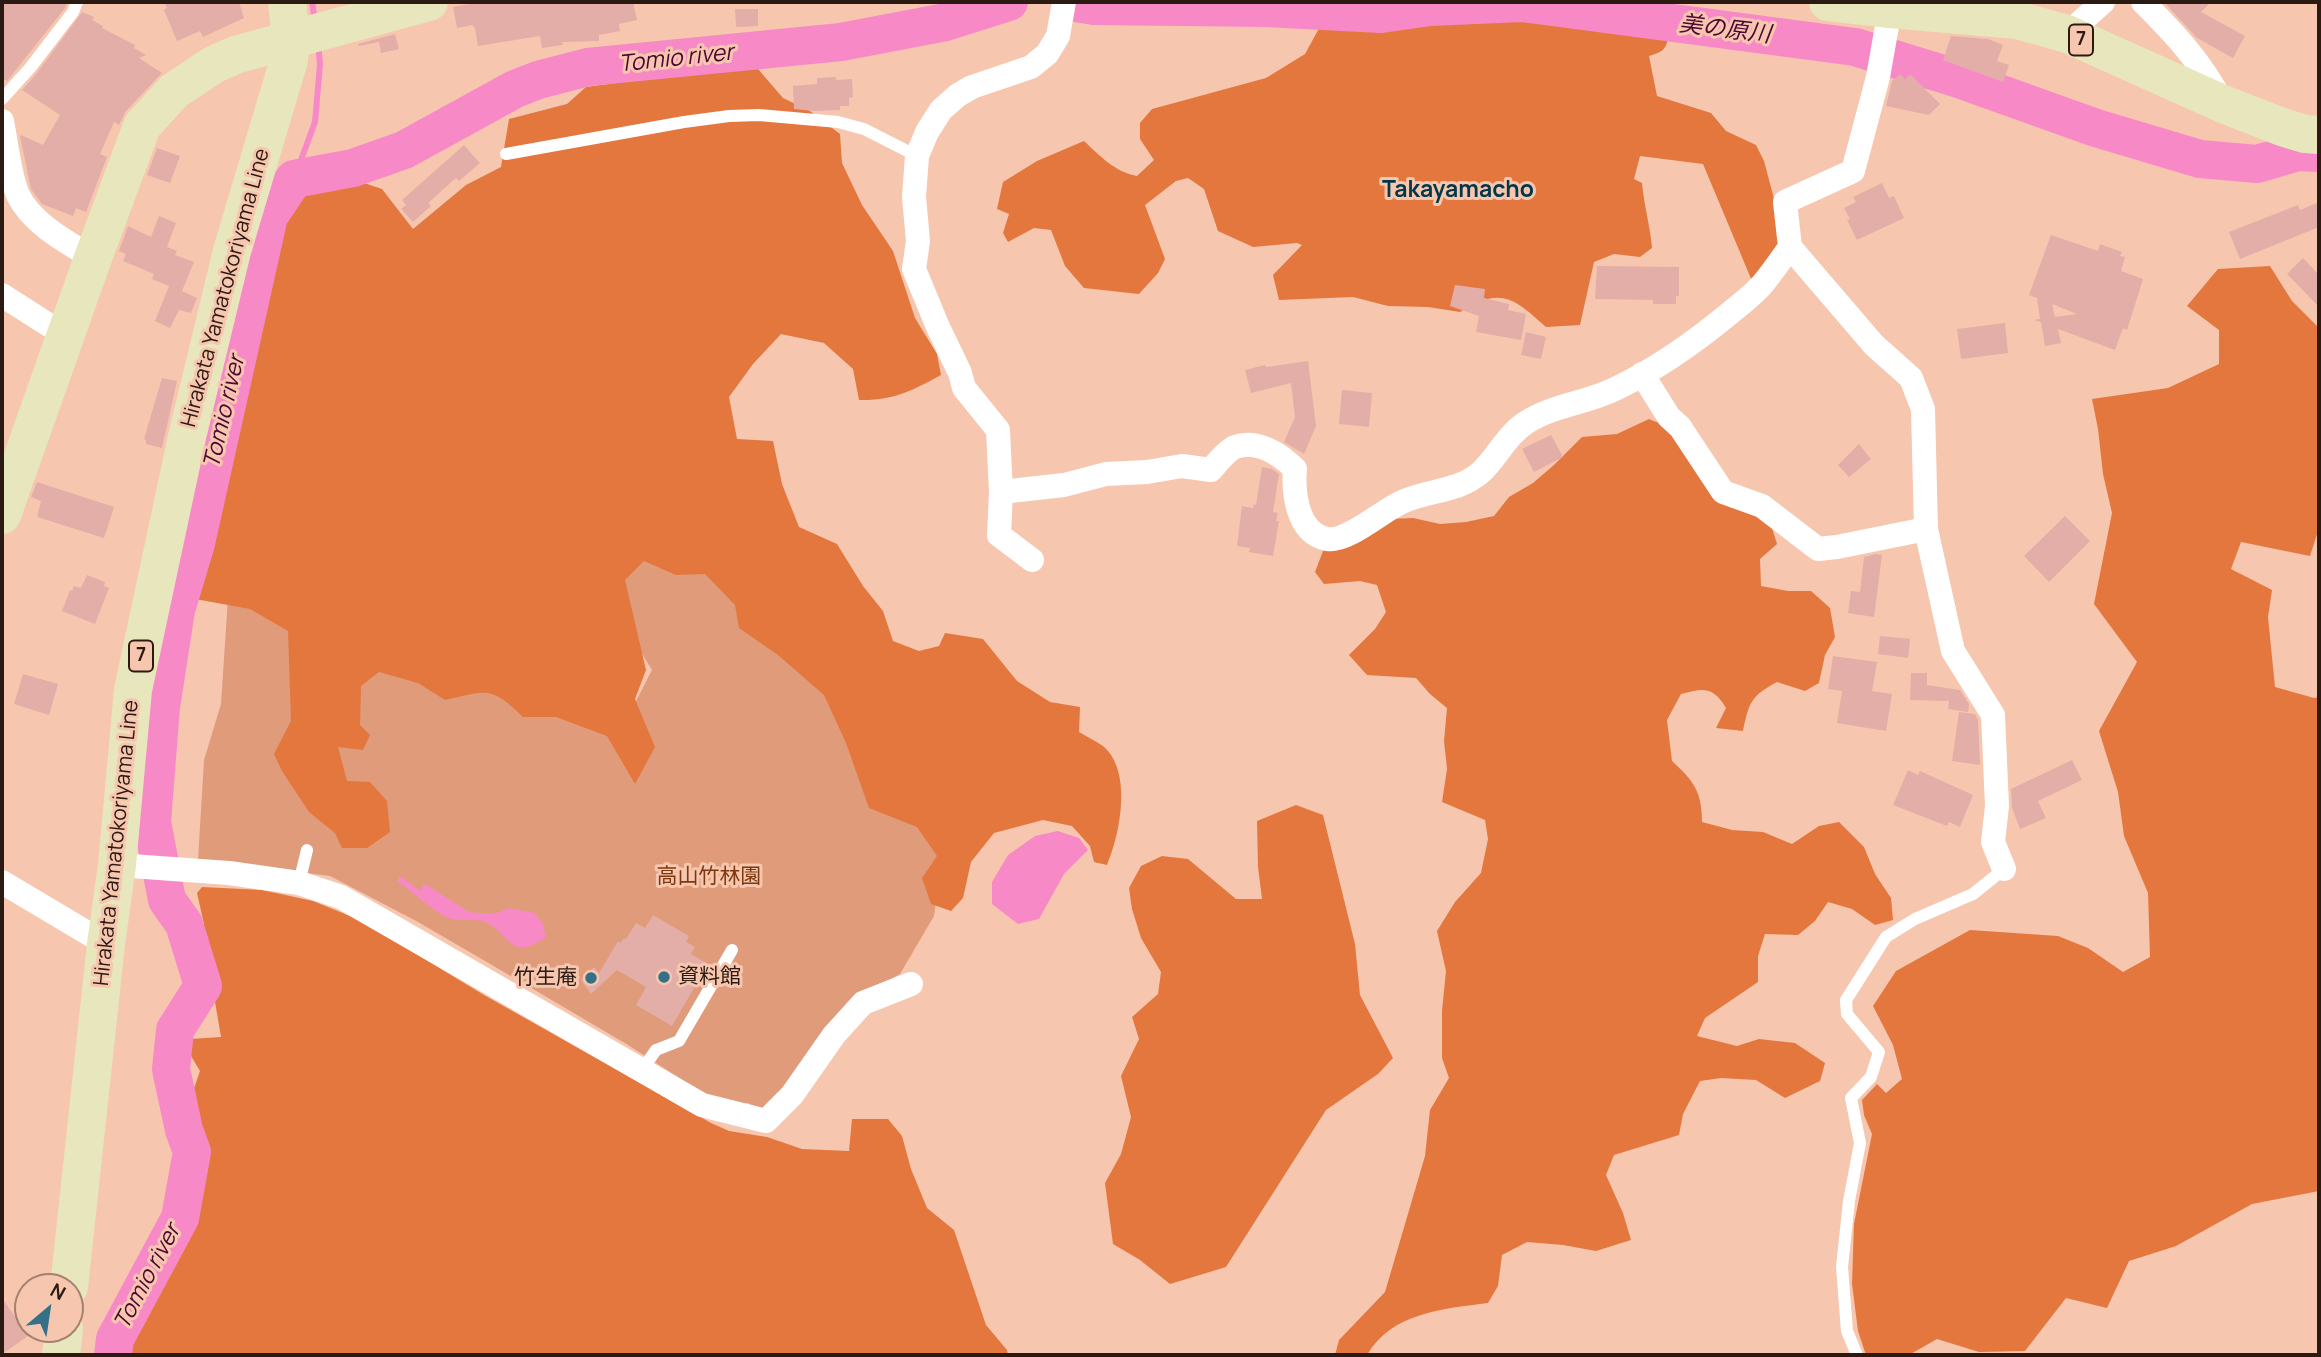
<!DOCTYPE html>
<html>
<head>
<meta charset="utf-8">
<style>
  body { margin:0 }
  #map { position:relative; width:2321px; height:1357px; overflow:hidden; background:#f7c6af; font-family:Manrope,sans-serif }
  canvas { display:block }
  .frame { position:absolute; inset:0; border:4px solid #2b1a11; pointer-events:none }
  .north { position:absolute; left:14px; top:1273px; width:70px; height:70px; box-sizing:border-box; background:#f7c6af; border:2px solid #a58170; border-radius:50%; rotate:29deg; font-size:19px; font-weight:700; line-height:28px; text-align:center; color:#2b1a11 }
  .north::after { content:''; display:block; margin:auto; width:24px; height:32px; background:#347087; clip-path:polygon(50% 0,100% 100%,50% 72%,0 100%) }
</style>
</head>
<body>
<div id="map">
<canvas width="2321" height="1357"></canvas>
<div class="frame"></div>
<div class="north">N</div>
</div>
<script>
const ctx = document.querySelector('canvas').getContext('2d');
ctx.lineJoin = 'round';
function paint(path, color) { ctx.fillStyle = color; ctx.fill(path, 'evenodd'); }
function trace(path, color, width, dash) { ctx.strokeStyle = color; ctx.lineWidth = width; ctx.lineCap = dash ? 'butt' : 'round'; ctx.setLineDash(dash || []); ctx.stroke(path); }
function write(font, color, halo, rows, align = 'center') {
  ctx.font = font + ' Manrope,"Noto Sans JP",sans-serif'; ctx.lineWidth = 6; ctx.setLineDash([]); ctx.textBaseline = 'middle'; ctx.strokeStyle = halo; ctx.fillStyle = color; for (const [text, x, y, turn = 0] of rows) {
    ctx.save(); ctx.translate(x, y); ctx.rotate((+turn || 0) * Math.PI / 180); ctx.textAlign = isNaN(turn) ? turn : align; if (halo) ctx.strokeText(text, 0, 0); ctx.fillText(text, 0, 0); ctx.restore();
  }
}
paint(new Path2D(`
  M622,495L925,762L940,875L934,916L900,974L847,1003L777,1103L764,1112L748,1103L735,1107L720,1104L628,1045L521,982L418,922L330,876L198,860L204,760L221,704L228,598L633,707L652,670L625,626Z`), '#df9b7a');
paint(new Path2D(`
  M1484,9L1544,10L1670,29C1666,46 1668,51 1649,56L1657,96L1711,113L1726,131L1756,145L1764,161L1782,229L1780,244L1752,281L1703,164L1640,156L1634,179L1642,183C1644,205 1650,226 1652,248L1640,257L1614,254L1594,262L1580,325L1546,327C1514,298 1501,286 1460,312L1428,307L1388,306L1353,297L1279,300L1273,275L1302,245L1297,243L1253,247L1218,231L1204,189L1188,178L1176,181L1145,205L1165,259L1158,273L1139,294L1084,288L1065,266L1051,230L1034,228L1008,242L1003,233L1009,214L997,209L1003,182L1037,161L1084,141C1100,156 1115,172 1137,176L1154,160L1140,139V123L1152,109L1266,78L1305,54L1323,21H1369Z
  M758,69L783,98L810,111L840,134L842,163L862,205L893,251L915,318L937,354L941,375C912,391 892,401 859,400L853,369L824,343L781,334L753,364L729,397L737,439L773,441L782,484L799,527L837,544L863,586L883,611L893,641L919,651L939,646L945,633L983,639L1017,681L1050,702L1080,707L1079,732C1087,737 1096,741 1103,746C1133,771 1120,835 1107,865L1094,862L1090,846L1072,826L1043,820L994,833L971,862L963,898L951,911L931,904L922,878L937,856L917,827L869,808L846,743L824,695L778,655L739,628L735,605L705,574L676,575L644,561L625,580L646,670L635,699L655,747L635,784L607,736L556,717H523C490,685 487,691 445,700L418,683L379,672L361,686L360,725L370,735L363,750L338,747L347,781L370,782L387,801L390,832L367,848H342L335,833L309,812L282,771L274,754L291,721L288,631L250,609L195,599L222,495L240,408L248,353L257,319L263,271L274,242L278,222L288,219L300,186L355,180L382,189L413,229L466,185L501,167L509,119L567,104L586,87L683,74Z
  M2270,266L2292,301L2319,328V528L2310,556L2241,542L2231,569L2272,590L2268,617L2275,687L2314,698L2319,697V1191L2252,1204L2176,1246L2129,1261L2107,1308L2066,1298L2025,1351L1979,1352L1937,1339L1909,1355H1866L1858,1331L1852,1284L1854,1224L1872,1134L1864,1115L1862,1100L1877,1084L1886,1093L1902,1079L1893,1045L1873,1006L1896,971L1970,930L2058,936L2088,948L2123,972L2150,957L2148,893L2124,836L2118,792L2099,731L2137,662L2094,604L2112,513L2103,474L2098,429L2092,399L2168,388L2219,364V330L2187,306L2218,269Z
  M1649,419L1673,429L1772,528L1777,544L1760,559L1761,586L1788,591H1811L1830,608L1835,637L1825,655L1819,683L1805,691L1777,682C1751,696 1749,702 1743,731L1716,728L1726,708C1713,686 1703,688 1681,694L1667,720L1672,761C1694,781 1702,792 1702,822L1732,830L1763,832L1792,844L1819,826L1839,822L1864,847L1875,874L1891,898L1893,920L1875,925L1852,909L1828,902L1815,921L1798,935L1765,934L1758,956V982L1705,1018L1697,1036L1737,1046L1759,1039L1795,1043L1825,1063L1820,1081L1785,1098L1756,1080L1721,1078L1700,1081L1683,1114L1679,1135L1614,1155L1606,1175L1623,1213L1631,1240L1596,1251L1563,1245L1527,1242L1502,1255L1498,1286L1488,1303C1444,1309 1392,1312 1367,1355H1335L1339,1340L1385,1292L1425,1156L1430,1110L1449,1078L1442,1058V1011L1446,971L1437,931L1455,902L1481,873L1488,839L1485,820L1442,802L1447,769L1444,741L1447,708L1430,694L1416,678L1367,675L1349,655L1375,629L1386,612L1377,585L1360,581L1324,584L1315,572L1323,551L1390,519L1413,518L1440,524L1466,522L1494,516L1509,497L1533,483L1554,465L1582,437L1617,434Z
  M1296,805L1323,815L1355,944L1360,995L1393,1058L1378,1074L1326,1110L1226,1267L1170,1284L1140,1260L1113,1244L1105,1183L1121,1154L1131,1117L1121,1076L1139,1039L1132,1017L1158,994L1161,972L1141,938L1132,909L1129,888L1141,866L1162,856L1188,859L1236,899H1262L1258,867L1257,821Z
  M202,887L262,890L313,901L360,920L484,995L711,1123L729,1131L767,1137L802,1149L849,1151L852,1119H888L902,1136L911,1169L927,1208L954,1230L986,1325L1007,1350L1008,1355H127L140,1327L151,1294L176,1248L202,1185L206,1138L189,1103L200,1071L191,1056L190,1039L221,1037L213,990L200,948L204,924L197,893Z`), '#e3773e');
paint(new Path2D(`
  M1058,831L1079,838L1088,850L1064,874L1039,919L1018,924L992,904V882L1008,855L1035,836Z
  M400,876L420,891L424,884L430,887L469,912L494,914L509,908L535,913L543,924L546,937C509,963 511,933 485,922C475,918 462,921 452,919C440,917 409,889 397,881Z`), '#f889c7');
trace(new Path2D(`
  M312,2L315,21
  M294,179L315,122L320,64L318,45`), '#f889c7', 6);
trace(new Path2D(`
  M1071,2L1094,6L1266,8L1381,14L1430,7L1522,3L1855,47L1959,79L2096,128L2200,159L2257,164L2298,152L2319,153
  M113,1355L115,1339L180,1218L192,1152L184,1130L171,1069L175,1030L203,986L184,924L167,900L152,822L161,707L176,610L196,543L269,216L294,179L353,168L404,150L515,89L538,80L588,67L841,42L946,22L1009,2`), '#f889c7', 38);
paint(new Path2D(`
  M2,2H67L65,8L7,81L2,78Z
  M164,2H239L244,18L203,37L200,31L177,41L164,10L167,8Z
  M468,2H633L637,20L619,24L620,31L599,35V41L562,42L563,45L542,48L540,36L478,46L475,28L472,25L457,28L453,7L469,4Z
  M2164,2H2211L2201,12L2245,36L2233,58L2197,38Z
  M735,9H758V26L736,27Z
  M82,12L94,17L92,20L103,26L102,28L135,45L134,48L146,55L139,58L162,73L126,111L119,125L114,122L100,154L107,157L86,212L76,208L73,216L42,204L31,189L20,136L21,135L43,145L60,115L22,90L37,73Z
  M395,34L399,49L381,53L379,42L359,46L358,44Z
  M1951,36L1988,39L2003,45L1997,61L2009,65L2003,82L1943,60Z
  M1900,74L1905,79L1910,74L1940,104L1929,115L1886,106L1892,81Z
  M836,77V80L852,79L853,97L849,98V106H840V110L815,111L794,109L793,86L817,84V78Z
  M464,145L480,163L459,181L456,178L428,203L431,206L413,222L401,209L406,205L402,200Z
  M157,148L180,156L170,183L147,175Z
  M1882,183L1889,198L1894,196L1904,218L1857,240L1847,220L1850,219L1844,208L1856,202L1853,197Z
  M2319,202V227L2240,259L2229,232L2298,205L2300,210Z
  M159,216L176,223L167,247L177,251L175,255L194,262L182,291L197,298L191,313L179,310L170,328L155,321L169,286L152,279L154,274L123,261L126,254L119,251L128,226L151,237Z
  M2051,235L2098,251L2100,244L2122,252L2120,256L2125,257L2121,271L2143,279L2127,330L2123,328L2115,350L2058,329L2061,343L2045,346L2041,322L2034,320L2040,319L2037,298L2029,295ZM2052,304L2077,314L2055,317Z
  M2303,258L2319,275V307L2287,274Z
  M1597,266L1679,267V296H1676V304H1653V300L1595,299Z
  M1455,285L1485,289L1484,298L1509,304L1508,310L1526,314L1521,340L1476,332L1479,316L1450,306Z
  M2005,323L2008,353L1961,359L1957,329Z
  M1526,332L1546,337L1541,359L1521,355Z
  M1308,361L1316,426L1304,454L1284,442L1295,417L1291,383L1251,393L1245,370L1265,365L1266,367Z
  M162,378L177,381L162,448L146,444V440L144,439Z
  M1342,390L1372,393L1369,427L1339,424Z
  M1551,435L1563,457L1534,472L1522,449Z
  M1859,444L1871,459L1849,477L1838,465Z
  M1262,467L1272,469L1279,474L1273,512L1278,513L1276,521H1279L1273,556L1249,552L1250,548L1237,546L1242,506L1253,508L1254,504L1256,505Z
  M37,482L114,507L104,538L37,517L41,501L31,497Z
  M2065,516L2090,541L2049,582L2024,556Z
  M1876,554L1882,555L1874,617L1848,613L1851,591L1860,592L1864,557Z
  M87,575L105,582L104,586L109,588L95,624L62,611L70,590L72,591L74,586L81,588Z
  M1880,636L1910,639L1908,658L1878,654Z
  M1833,656L1877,662L1872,691L1892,694L1886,731L1837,723L1842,691L1828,689Z
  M1911,673H1927V685L1960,690L1969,704L1968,712L1948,709L1949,701L1910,700Z
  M23,674L58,684L49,715L14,704Z
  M1959,712L1975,714L1978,720L1980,765L1952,761Z
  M2072,760L2082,780L2038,801L2046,818L2020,829L2012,808L2011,789Z
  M1908,770L1918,775L1920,771L1973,795L1960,827L1949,822L1947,826L1893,805Z
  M653,915L689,936L686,942L695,947L691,954L708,964L672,1026L636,1005L646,987L617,970L591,994L581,980L594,967L599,973L618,941L620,943L624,938L626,939L636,923L645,928Z
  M2,1298L28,1336L2,1354Z`), '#e3aea7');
trace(new Path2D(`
  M2,99L30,68L73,12L77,2
  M506,154L684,122L729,116L759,115L838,122L864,129L917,156
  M299,883L307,850
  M642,1070L656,1050L679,1041L732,950
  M1857,1355L1847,1331L1842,1267L1849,1201L1860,1143L1851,1098L1871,1077L1879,1052L1847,1014L1846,1000L1886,937L1915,919L1973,894L2004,869`), '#fff', 12);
trace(new Path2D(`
  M2143,2C2174,33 2203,64 2223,104
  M1890,9L1878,77L1853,171L1785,202L1790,247L1874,345L1911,378L1923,409L1926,529L1953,651L1993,715L1997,806L1993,842L2004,869
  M2067,34L2103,2
  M2,121C6,141 10,177 18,195C32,224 67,242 93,258
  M2,295L66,336
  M1642,374L1669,417L1680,427L1723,492L1762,506L1818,549L1837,547L1926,529
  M1001,492L1064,485L1106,474L1147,472L1182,466L1211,470C1217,463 1226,451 1235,447C1257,439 1280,454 1295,469C1293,493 1297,533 1327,539C1347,543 1383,510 1402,502C1427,490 1458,492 1480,473C1497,458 1506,435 1527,422C1553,405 1587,403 1615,389C1657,369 1695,342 1730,313C1742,303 1756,293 1765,281C1774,270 1782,258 1790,247
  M1032,560L999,535L1001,492L998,430L964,388L960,373L938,327L914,269L918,241L914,197L917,156L927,132L941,110L958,95L972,87L1031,67L1047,54L1058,36L1064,2
  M117,865L229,873L299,883L341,897L702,1105L766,1121L792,1095L834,1035L863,1003L911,984
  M2,882L106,944`), '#fff', 24);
trace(new Path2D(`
  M1828,2L1890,9L2017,20L2067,34L2223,104L2282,127L2305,134L2319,135
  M2,515L93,258L142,126L174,91L213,65L235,55L429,2
  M69,1287L106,944L117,865L133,690L187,437L232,251L289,60L291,39L287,2
  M61,1355L64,1329`), '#e8e6bc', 38);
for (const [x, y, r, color] of [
  [664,977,7,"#347087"],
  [591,978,7,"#347087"]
]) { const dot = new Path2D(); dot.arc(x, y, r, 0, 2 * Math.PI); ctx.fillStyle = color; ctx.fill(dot); trace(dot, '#f7c6af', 2.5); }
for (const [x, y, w] of [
  [2081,40,24],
  [141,656,24]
]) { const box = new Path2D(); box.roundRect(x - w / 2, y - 15.5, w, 31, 5); ctx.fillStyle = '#f7c6af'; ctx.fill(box); trace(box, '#2b1a11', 2); }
write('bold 19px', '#2b1a11', null, [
  ["7",2081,40],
  ["7",141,656]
]);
write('21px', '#2b1a11', '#f7c6af', [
  ["Hirakata Yamatokoriyama Line",226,288,-75],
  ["Hirakata Yamatokoriyama Line",117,843,-84]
]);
write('21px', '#7d380f', '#f7c6af', [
  ["高山竹林園",709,877]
]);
write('21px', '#2b1a11', '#f7c6af', [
  ["資料館",678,977],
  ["竹生庵",577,978,"right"]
], 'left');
write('italic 23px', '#4c0734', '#f7c6af', [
  ["美の原川",1725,30,7],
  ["Tomio river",676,59,-6],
  ["Tomio river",225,412,-77],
  ["Tomio river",148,1277,-62]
]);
write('bold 23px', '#013749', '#f7c6af', [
  ["Takayamacho",1458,191]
]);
</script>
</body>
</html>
